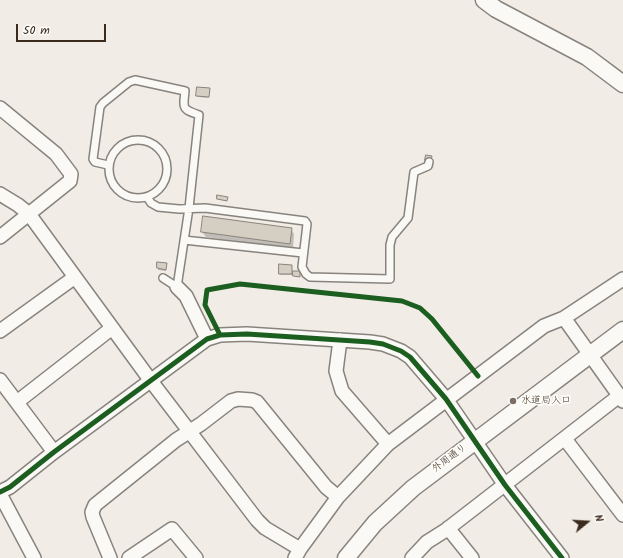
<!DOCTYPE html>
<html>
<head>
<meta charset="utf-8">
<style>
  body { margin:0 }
  #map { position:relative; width:623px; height:558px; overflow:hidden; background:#f1ede6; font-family:Kalam,sans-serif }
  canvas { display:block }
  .north { position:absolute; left:567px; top:502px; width:40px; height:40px; -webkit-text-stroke:3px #fdfcf7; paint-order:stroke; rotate:72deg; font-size:11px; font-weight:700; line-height:16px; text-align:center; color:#3b2a1e }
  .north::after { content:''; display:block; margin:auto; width:14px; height:18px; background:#3b2a1e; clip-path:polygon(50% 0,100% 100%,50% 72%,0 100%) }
  .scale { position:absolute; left:16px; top:24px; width:90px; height:18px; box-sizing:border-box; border:2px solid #3b2a1e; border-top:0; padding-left:5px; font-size:12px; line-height:14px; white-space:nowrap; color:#3b2a1e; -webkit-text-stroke:3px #fdfcf7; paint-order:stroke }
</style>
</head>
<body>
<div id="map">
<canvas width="623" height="558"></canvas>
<div class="north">N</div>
<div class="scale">50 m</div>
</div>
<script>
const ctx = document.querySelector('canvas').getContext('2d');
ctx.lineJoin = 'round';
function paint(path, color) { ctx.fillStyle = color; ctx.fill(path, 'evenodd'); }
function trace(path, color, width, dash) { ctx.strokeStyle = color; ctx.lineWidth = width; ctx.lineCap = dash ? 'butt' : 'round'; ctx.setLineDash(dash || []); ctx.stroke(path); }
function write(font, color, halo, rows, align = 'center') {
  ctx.font = font + ' Kalam,"Klee One",sans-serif'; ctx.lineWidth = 3.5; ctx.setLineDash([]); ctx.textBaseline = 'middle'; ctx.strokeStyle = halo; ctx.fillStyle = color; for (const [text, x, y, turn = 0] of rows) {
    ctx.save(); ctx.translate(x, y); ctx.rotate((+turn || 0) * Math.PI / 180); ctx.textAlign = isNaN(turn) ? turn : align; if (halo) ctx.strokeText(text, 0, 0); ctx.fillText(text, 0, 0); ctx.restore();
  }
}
paint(new Path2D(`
  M209,89V98L198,97L197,95Z
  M291,229L294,234L293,249L206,237L202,232Z
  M158,263L166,264V271L158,270Z
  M291,266L292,275H280V273Z`), '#0003');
const building = new Path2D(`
  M197,87L210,88L209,97L196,96Z
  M426,155L432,156L431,161L425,160Z
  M217,195L228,197L227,201L217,199Z
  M203,216L292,228L290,244L201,232Z
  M157,262L167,263L166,270L157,268Z
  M279,264L292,265V274H279Z
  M293,271H300V277L293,276Z`);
paint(building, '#d5cec2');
trace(building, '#88837d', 1);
const service = new Path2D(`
  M109 169a29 29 0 1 1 58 0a29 29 0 1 1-58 0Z
  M108,165L95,162L93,159L100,107L103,103L129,82L135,80L185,91C183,109 182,109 199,115L189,208L177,287L163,278
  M147,197L151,203L158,207L179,209L205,208L305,221L307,224L302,267L306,274L310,277L390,279V245L392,237L408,218L414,172L428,166L429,162
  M184,240L303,253`);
const minor = new Path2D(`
  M0,108L56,154L71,174L70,181L0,237
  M0,194L18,205L29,214L151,381L257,520L265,528L300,549
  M177,287L186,296L207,339
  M564,318L623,401
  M0,331L75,277
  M340,340L336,371L342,391L388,444
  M0,380L54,452
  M17,402L112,328
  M565,439L623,515
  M0,492L10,487L54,452L207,339L220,335L247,334L370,342L383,344L401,351L410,357L446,399L505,485L562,558
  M0,494L34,558
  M448,528L472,558
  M110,558L93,517L92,512L95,505L176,440L201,424L231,401L238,399L252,400L257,402L326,487L338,497
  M129,558L172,529L196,558
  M295,558L300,549L338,497L388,444L544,326L564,318L623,279
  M412,558L427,542L446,530L619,396`);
const tertiary = new Path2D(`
  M484,0L496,9L587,57L623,84
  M346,558L375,523L413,488L623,330`);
trace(service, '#88837d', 10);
trace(minor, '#88837d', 16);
trace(tertiary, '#88837d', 19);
trace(service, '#faf9f6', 7);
trace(minor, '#faf9f6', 13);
trace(tertiary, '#faf9f6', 16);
trace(new Path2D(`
  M220,335L205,305L207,290L240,284L402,301L420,308L432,319L478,376
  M0,492L10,487L54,452L207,339L220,335L247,334L370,342L383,344L401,351L410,357L446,399L505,485L562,558`), '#1b5e20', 5);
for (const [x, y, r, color] of [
  [513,401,4,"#7b6e64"]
]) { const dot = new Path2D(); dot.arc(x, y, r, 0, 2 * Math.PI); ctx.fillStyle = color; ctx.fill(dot); trace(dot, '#fdfcf7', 1.5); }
write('10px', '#3b2a1e', '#fdfcf7', [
  ["水道局入口",521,401]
], 'left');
write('10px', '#3b2a1e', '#fdfcf7', [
  ["外周通り",450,459,-37]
]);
</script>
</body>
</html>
